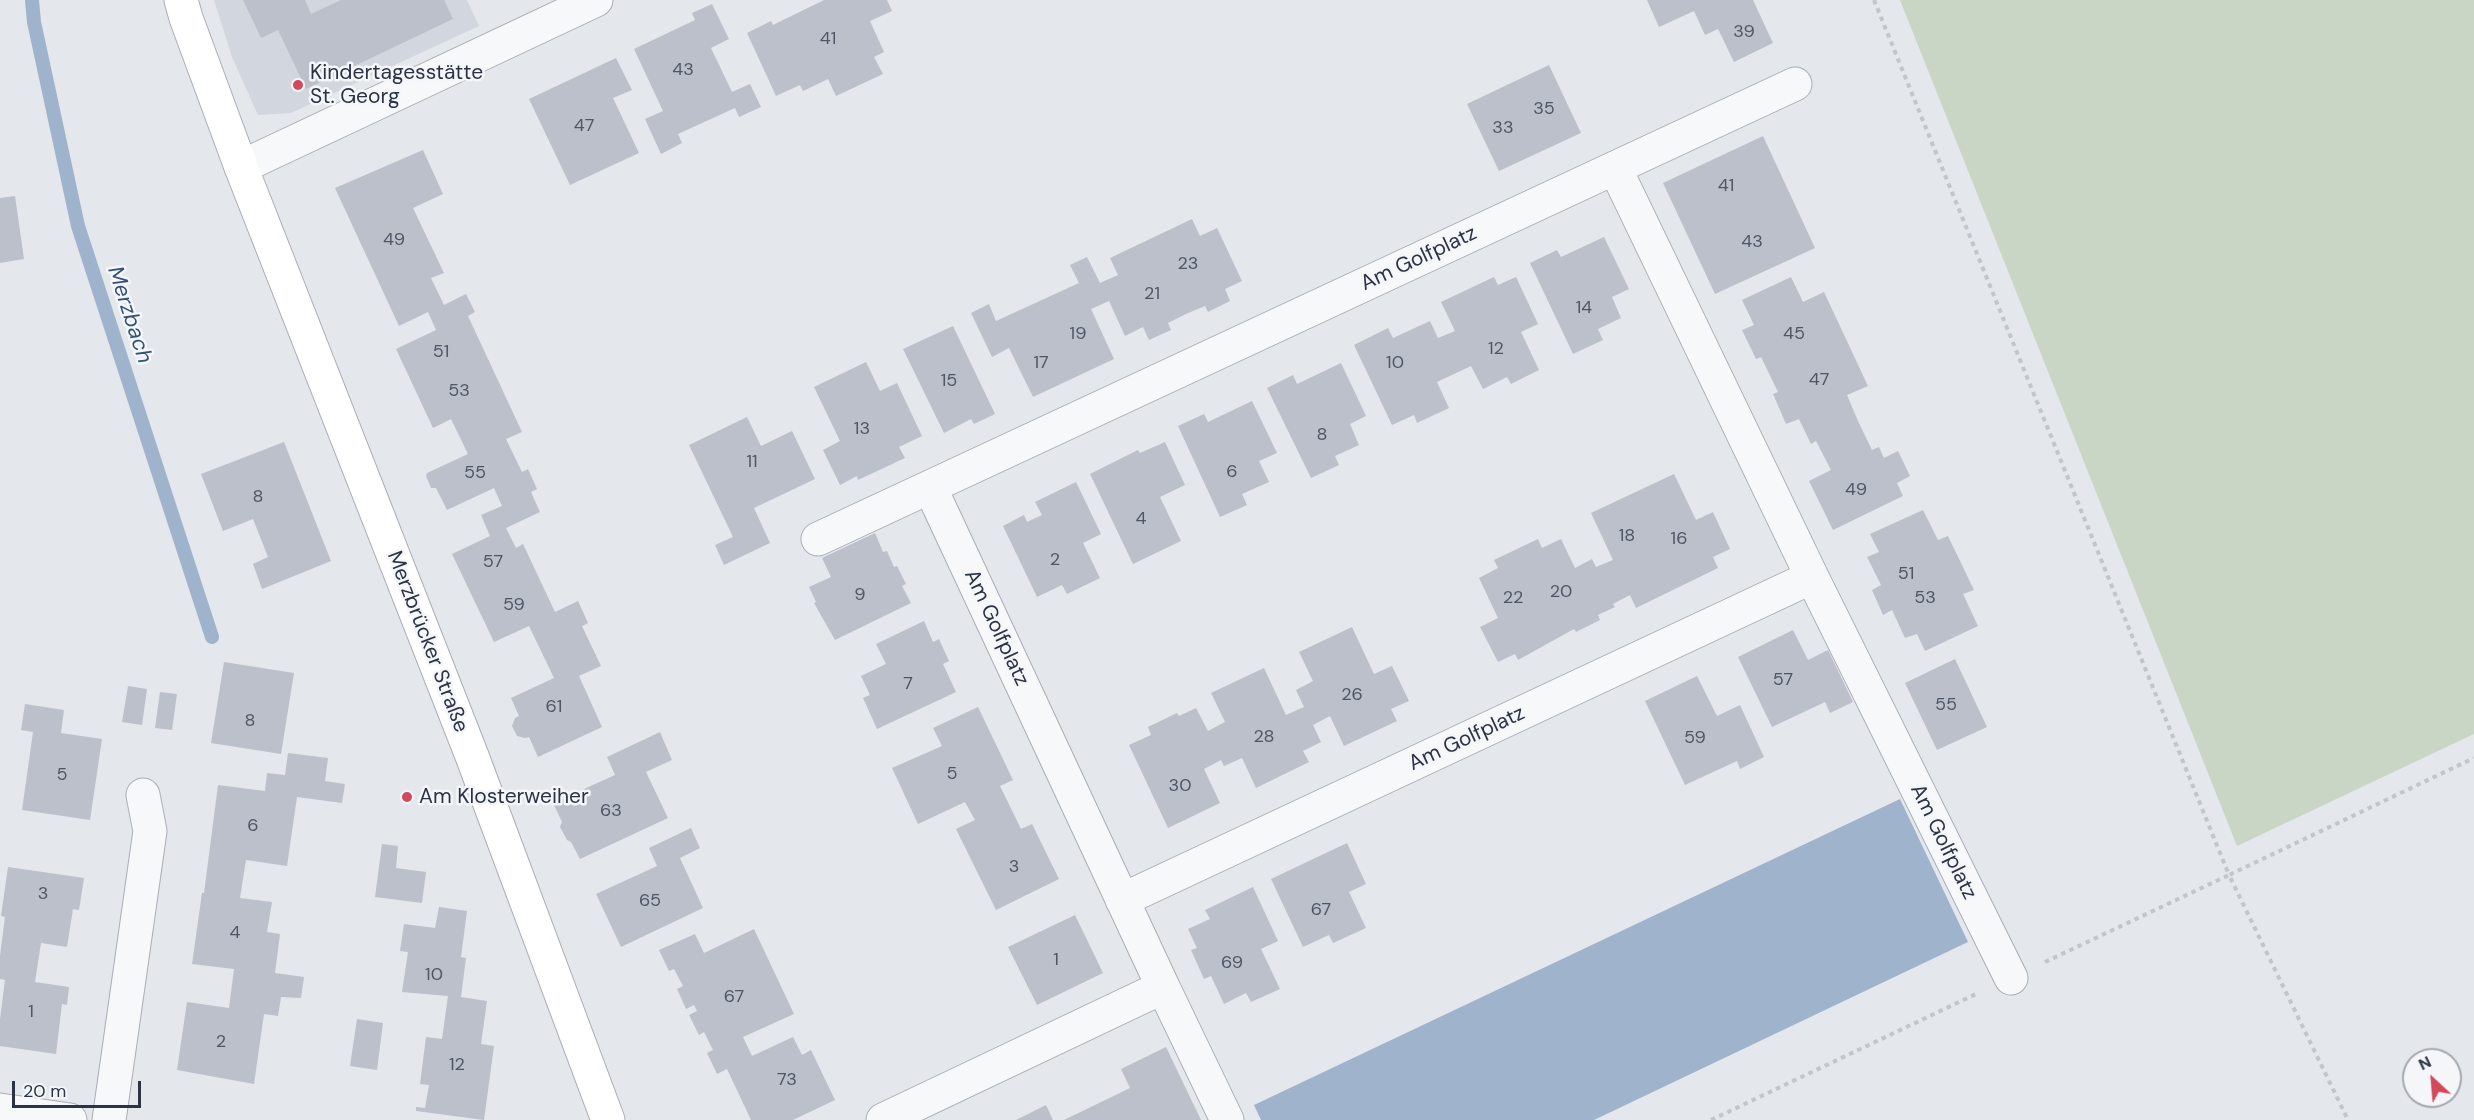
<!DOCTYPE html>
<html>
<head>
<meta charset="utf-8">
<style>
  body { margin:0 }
  #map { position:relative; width:2474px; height:1120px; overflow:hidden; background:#e4e7ec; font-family:"DM Sans",sans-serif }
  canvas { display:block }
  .north { position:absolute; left:2402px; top:1048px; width:60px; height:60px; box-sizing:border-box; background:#f4f6f9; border:2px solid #a4a8b1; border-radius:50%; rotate:334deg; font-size:16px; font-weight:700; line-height:24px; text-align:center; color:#2b3445 }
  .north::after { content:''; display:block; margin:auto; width:21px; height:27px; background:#d1495b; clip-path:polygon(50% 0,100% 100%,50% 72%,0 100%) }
  .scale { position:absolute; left:12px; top:1081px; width:129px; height:27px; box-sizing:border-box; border:3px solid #2b3445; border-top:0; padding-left:8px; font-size:18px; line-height:21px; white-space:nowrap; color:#2b3445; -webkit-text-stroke:4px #f4f6f9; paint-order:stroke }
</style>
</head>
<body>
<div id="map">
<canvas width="2474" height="1120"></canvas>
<div class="north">N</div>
<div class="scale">20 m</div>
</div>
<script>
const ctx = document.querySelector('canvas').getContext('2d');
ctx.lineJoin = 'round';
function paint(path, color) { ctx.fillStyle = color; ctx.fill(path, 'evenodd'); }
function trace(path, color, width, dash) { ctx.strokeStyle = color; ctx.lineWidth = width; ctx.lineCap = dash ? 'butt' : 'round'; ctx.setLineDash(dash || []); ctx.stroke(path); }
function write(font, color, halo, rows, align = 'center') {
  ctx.font = font + ' "DM Sans",sans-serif'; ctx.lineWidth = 5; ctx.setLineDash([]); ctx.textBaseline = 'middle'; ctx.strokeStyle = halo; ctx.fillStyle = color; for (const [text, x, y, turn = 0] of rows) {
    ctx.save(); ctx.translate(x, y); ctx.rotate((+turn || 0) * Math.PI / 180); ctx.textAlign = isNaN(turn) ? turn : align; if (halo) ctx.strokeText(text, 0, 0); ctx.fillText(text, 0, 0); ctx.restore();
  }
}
paint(new Path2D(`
  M214,0H467L479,26L291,113L258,115L232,57Z`), '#d2d6de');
paint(new Path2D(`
  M1900,0H2474V734L2237,846Z`), '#c9d6c5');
paint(new Path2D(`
  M1900,799L1968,942L1594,1120H1261L1254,1105Z`), '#9fb4cc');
trace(new Path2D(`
  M32,0L34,22L78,226L212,637`), '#9fb4cc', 14);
paint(new Path2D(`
  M243,0H305L311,14L341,0H444L453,19L306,89L278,30L261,38Z
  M824,0H887L892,11L870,21L884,52L874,57L883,74L836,96L828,79L803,91L800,85L776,96L747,33L771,21L773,25Z
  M1647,0H1753L1773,43L1734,62L1718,29L1705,35L1694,11L1659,27Z
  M712,4L729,39L711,48L732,92L750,84L761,107L739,117L735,108L678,134L682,143L661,154L645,119L663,111L634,49L695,20L692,13Z
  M616,58L632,90L613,98L639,153L570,185L529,99Z
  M1549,65L1581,133L1499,171L1467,104Z
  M1763,136L1815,248L1715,294L1663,183Z
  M423,150L443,194L413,208L444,273L431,278L444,305L466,294L475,312L468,316L522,432L506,439L522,472L528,469L537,489L531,492L540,512L506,528L516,548L523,544L555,612L578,601L588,623L582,626L601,666L579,676L602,727L538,757L529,737L525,738L517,736L512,726L515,718L519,716L511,698L554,678L529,626L494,642L452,554L490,536L481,515L502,506L494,488L447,510L436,488H431L426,476L427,473L468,454L451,419L433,428L396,349L436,330L428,312L399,326L335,188Z
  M15,196L24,259L0,263V198Z
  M1192,219L1200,236L1217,228L1242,281L1225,289L1230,301L1208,312L1205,306L1186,314L1168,323L1171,330L1149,340L1143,327L1125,336L1109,301L1091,309L1114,359L1033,397L1009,348L992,357L971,313L989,304L996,321L1079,283L1070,265L1087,257L1100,283L1118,275L1110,258Z
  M1604,237L1629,289L1612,297L1621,318L1598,329L1603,340L1573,354L1530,263L1557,250L1561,257Z
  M1494,277L1498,285L1516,277L1538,324L1521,332L1539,370L1511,384L1507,377L1483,389L1471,366L1437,382L1449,408L1417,423L1414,415L1392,425L1354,345L1388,328L1393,338L1430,321L1438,338L1455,331L1441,302Z
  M1791,277L1803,302L1824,292L1868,386L1847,395L1858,421L1872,450L1879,447L1884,458L1898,451L1910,476L1897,483L1903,496L1833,530L1809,481L1831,470L1816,441L1811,444L1799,419L1786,424L1773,394L1778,392L1761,357L1756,359L1742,330L1754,325L1742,300Z
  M953,326L995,414L974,424L971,419L944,433L903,349Z
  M866,362L880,391L897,383L922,436L899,447L905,458L858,480L857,476L840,485L823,450L840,441L814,387Z
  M1341,363L1366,416L1350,424L1359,445L1335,456L1339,465L1311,478L1267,388L1293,375L1297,384Z
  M1252,401L1277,453L1259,461L1269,482L1242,494L1247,505L1220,517L1178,426L1204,414L1208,422Z
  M747,417L761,446L792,431L815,479L754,508L770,543L724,565L715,545L733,537L689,445Z
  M284,442L331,561L262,589L253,564L268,557L253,519L223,531L201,474Z
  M1165,442L1185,485L1160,497L1181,541L1133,564L1090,474L1138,450L1140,453Z
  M1674,474L1696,520L1713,512L1730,549L1713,557L1718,568L1636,608L1630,595L1613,604L1615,607L1598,615L1600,620L1576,632L1574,629L1518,660L1515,654L1498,662L1480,627L1498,618L1479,578L1498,568L1494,560L1538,539L1542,548L1561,539L1575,568L1592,559L1596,567L1613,560L1591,513Z
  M1076,482L1101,534L1083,543L1100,578L1067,594L1062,585L1037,597L1003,526L1024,515L1027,522L1042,515L1035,502Z
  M1923,510L1938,540L1948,536L1974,590L1963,594L1978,626L1925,651L1917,634L1905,638L1892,610L1883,615L1872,590L1881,585L1867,557L1879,552L1870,534Z
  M875,533L883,552L887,551L894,567L897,566L906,584L902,586L911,603L835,640L814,603L816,602L809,587L831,577L822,558Z
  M924,621L933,642L939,639L949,661L943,664L956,692L877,729L863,698L870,695L861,676L886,664L876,644Z
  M1352,627L1374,674L1392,666L1409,701L1391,709L1397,721L1344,746L1330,716L1313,725L1321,742L1303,751L1309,762L1256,788L1242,758L1224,766L1221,760L1204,769L1220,803L1168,828L1129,745L1151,735L1148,727L1177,713L1179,716L1196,708L1208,731L1225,722L1211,693L1264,668L1286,715L1304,707L1296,690L1313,681L1299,652Z
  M1793,630L1808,660L1828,650L1853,702L1830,713L1825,702L1772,727L1738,657Z
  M1955,659L1987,727L1937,750L1905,683Z
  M224,662L294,673L281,754L211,743Z
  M1697,676L1717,716L1740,705L1764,757L1740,769L1737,761L1685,785L1645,701Z
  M128,686L147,689L142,725L122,722Z
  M160,692L177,694L172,730L155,728Z
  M25,704L64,710L61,733L102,739L90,820L22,810L33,732L21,730Z
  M978,707L1013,780L1000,786L1021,829L1032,824L1059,879L996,910L956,829L975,820L965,802L918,824L892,768L942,746L933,728Z
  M660,732L672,760L646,772L668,818L580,859L571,842L567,840L560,827L562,822L553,803L615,775L607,757Z
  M288,753L328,758L325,781L345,784L342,803L297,797L287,866L246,860L240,898L272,902L267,932L280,934L275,973L304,977L301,998L281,997L278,1016L264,1014L254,1084L177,1070L187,1002L229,1008L234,969L192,964L202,893H204L218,785L265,791L267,773L285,775Z
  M691,828L700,848L680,858L703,908L621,947L596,894L657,866L649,848Z
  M1347,843L1366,884L1349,892L1366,928L1333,943L1329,935L1303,947L1271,879Z
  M382,844L398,846L396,868L426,872L422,903L375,897Z
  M8,867L84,878L79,910L73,909L67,947L41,943L35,982L69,987L67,1005L62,1004L56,1054L0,1046V1019L5,980L0,979V956L5,917L1,916Z
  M1253,887L1278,941L1261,949L1280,989L1251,1002L1246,993L1224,1004L1211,976L1204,979L1191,950L1197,948L1188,929L1210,919L1205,910Z
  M439,907L467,911L461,957L466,958L461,997L487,1001L481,1044L494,1046L484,1120L416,1111V1107L425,1108L429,1085L420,1084L426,1037L442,1039L448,996L402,992L408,952L400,951L404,924L435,928Z
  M1075,915L1103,973L1037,1005L1008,947Z
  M754,929L794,1014L743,1037L752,1056L793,1037L802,1055L811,1050L835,1100L793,1120H751L727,1069L717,1074L707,1053L713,1050L704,1032L699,1035L689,1015L697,1011L694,1005L686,1009L677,989L683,986L674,969L669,971L659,950L695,934L704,953Z
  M357,1019L383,1023L377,1070L350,1066Z
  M1166,1047L1201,1120H1064L1130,1088L1121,1069Z
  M1046,1105L1053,1120H1016Z`), '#bbc0ca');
const street = new Path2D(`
  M241,167L596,0
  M1615,168L1812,577L2011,978
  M818,539L1795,84
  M1122,900L1812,577
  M1163,987L1227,1120
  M0,1110L70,1120
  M109,1120L150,831L143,795
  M883,1120L1163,987L930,487`);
const secondary = new Path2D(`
  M181,0L186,18L241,167L472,756L608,1120`);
trace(street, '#a9aeb7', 35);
trace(secondary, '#a9aeb7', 35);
trace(new Path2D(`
  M1874,0L2229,875L2474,758
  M2045,962L2229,875L2348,1120
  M1711,1120L1976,994`), '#c2c5cb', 4, [4.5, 4.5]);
trace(street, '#f7f8fa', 33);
trace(secondary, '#fff', 33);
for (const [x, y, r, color] of [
  [298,85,6,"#d1495b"],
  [407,797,6,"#d1495b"]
]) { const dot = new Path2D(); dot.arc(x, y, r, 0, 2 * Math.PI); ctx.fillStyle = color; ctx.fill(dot); trace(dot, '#f4f6f9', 2); }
write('18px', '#4f5766', null, [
  ["39",1744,32],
  ["41",828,39],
  ["43",683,70],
  ["35",1544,109],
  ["47",584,126],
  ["33",1503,128],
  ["41",1726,186],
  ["49",394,240],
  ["43",1752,242],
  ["23",1188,264],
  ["21",1152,294],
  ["14",1584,308],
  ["19",1078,334],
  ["45",1794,334],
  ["12",1496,349],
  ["51",441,352],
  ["17",1041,363],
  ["10",1395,363],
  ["47",1819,380],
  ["15",949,381],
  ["53",459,391],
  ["13",862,429],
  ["8",1322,435],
  ["11",752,462],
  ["6",1232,472],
  ["55",475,473],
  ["49",1856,490],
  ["8",258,497],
  ["4",1141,519],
  ["18",1627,536],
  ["16",1679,539],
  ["2",1055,560],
  ["57",493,562],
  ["51",1906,574],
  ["20",1561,592],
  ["9",860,595],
  ["22",1513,598],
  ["53",1925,598],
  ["59",514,605],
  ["57",1783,680],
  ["7",908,684],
  ["26",1352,695],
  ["55",1946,705],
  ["61",554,707],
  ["8",250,721],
  ["28",1264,737],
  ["59",1695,738],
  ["5",952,774],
  ["5",62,775],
  ["30",1180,786],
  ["63",611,811],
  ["6",253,826],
  ["3",1014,867],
  ["3",43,894],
  ["65",650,901],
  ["67",1321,910],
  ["4",235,933],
  ["1",1056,960],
  ["69",1232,963],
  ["10",434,975],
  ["67",734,997],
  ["1",31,1012],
  ["2",221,1042],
  ["12",457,1065],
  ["73",787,1080]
]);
write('21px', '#2b3445', '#f4f6f9', [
  ["Kindertagesstätte",310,73],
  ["St. Georg",310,97],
  ["Am Klosterweiher",419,797]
], 'left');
write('21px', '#2b3445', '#f4f6f9', [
  ["Am Golfplatz",1419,259,-25],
  ["Am Golfplatz",996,628,65],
  ["Merzbrücker Straße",427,642,69],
  ["Am Golfplatz",1467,739,-25],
  ["Am Golfplatz",1943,842,64]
]);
write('italic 22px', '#34527a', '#f4f6f9', [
  ["Merzbach",129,315,72]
]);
</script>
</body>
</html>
